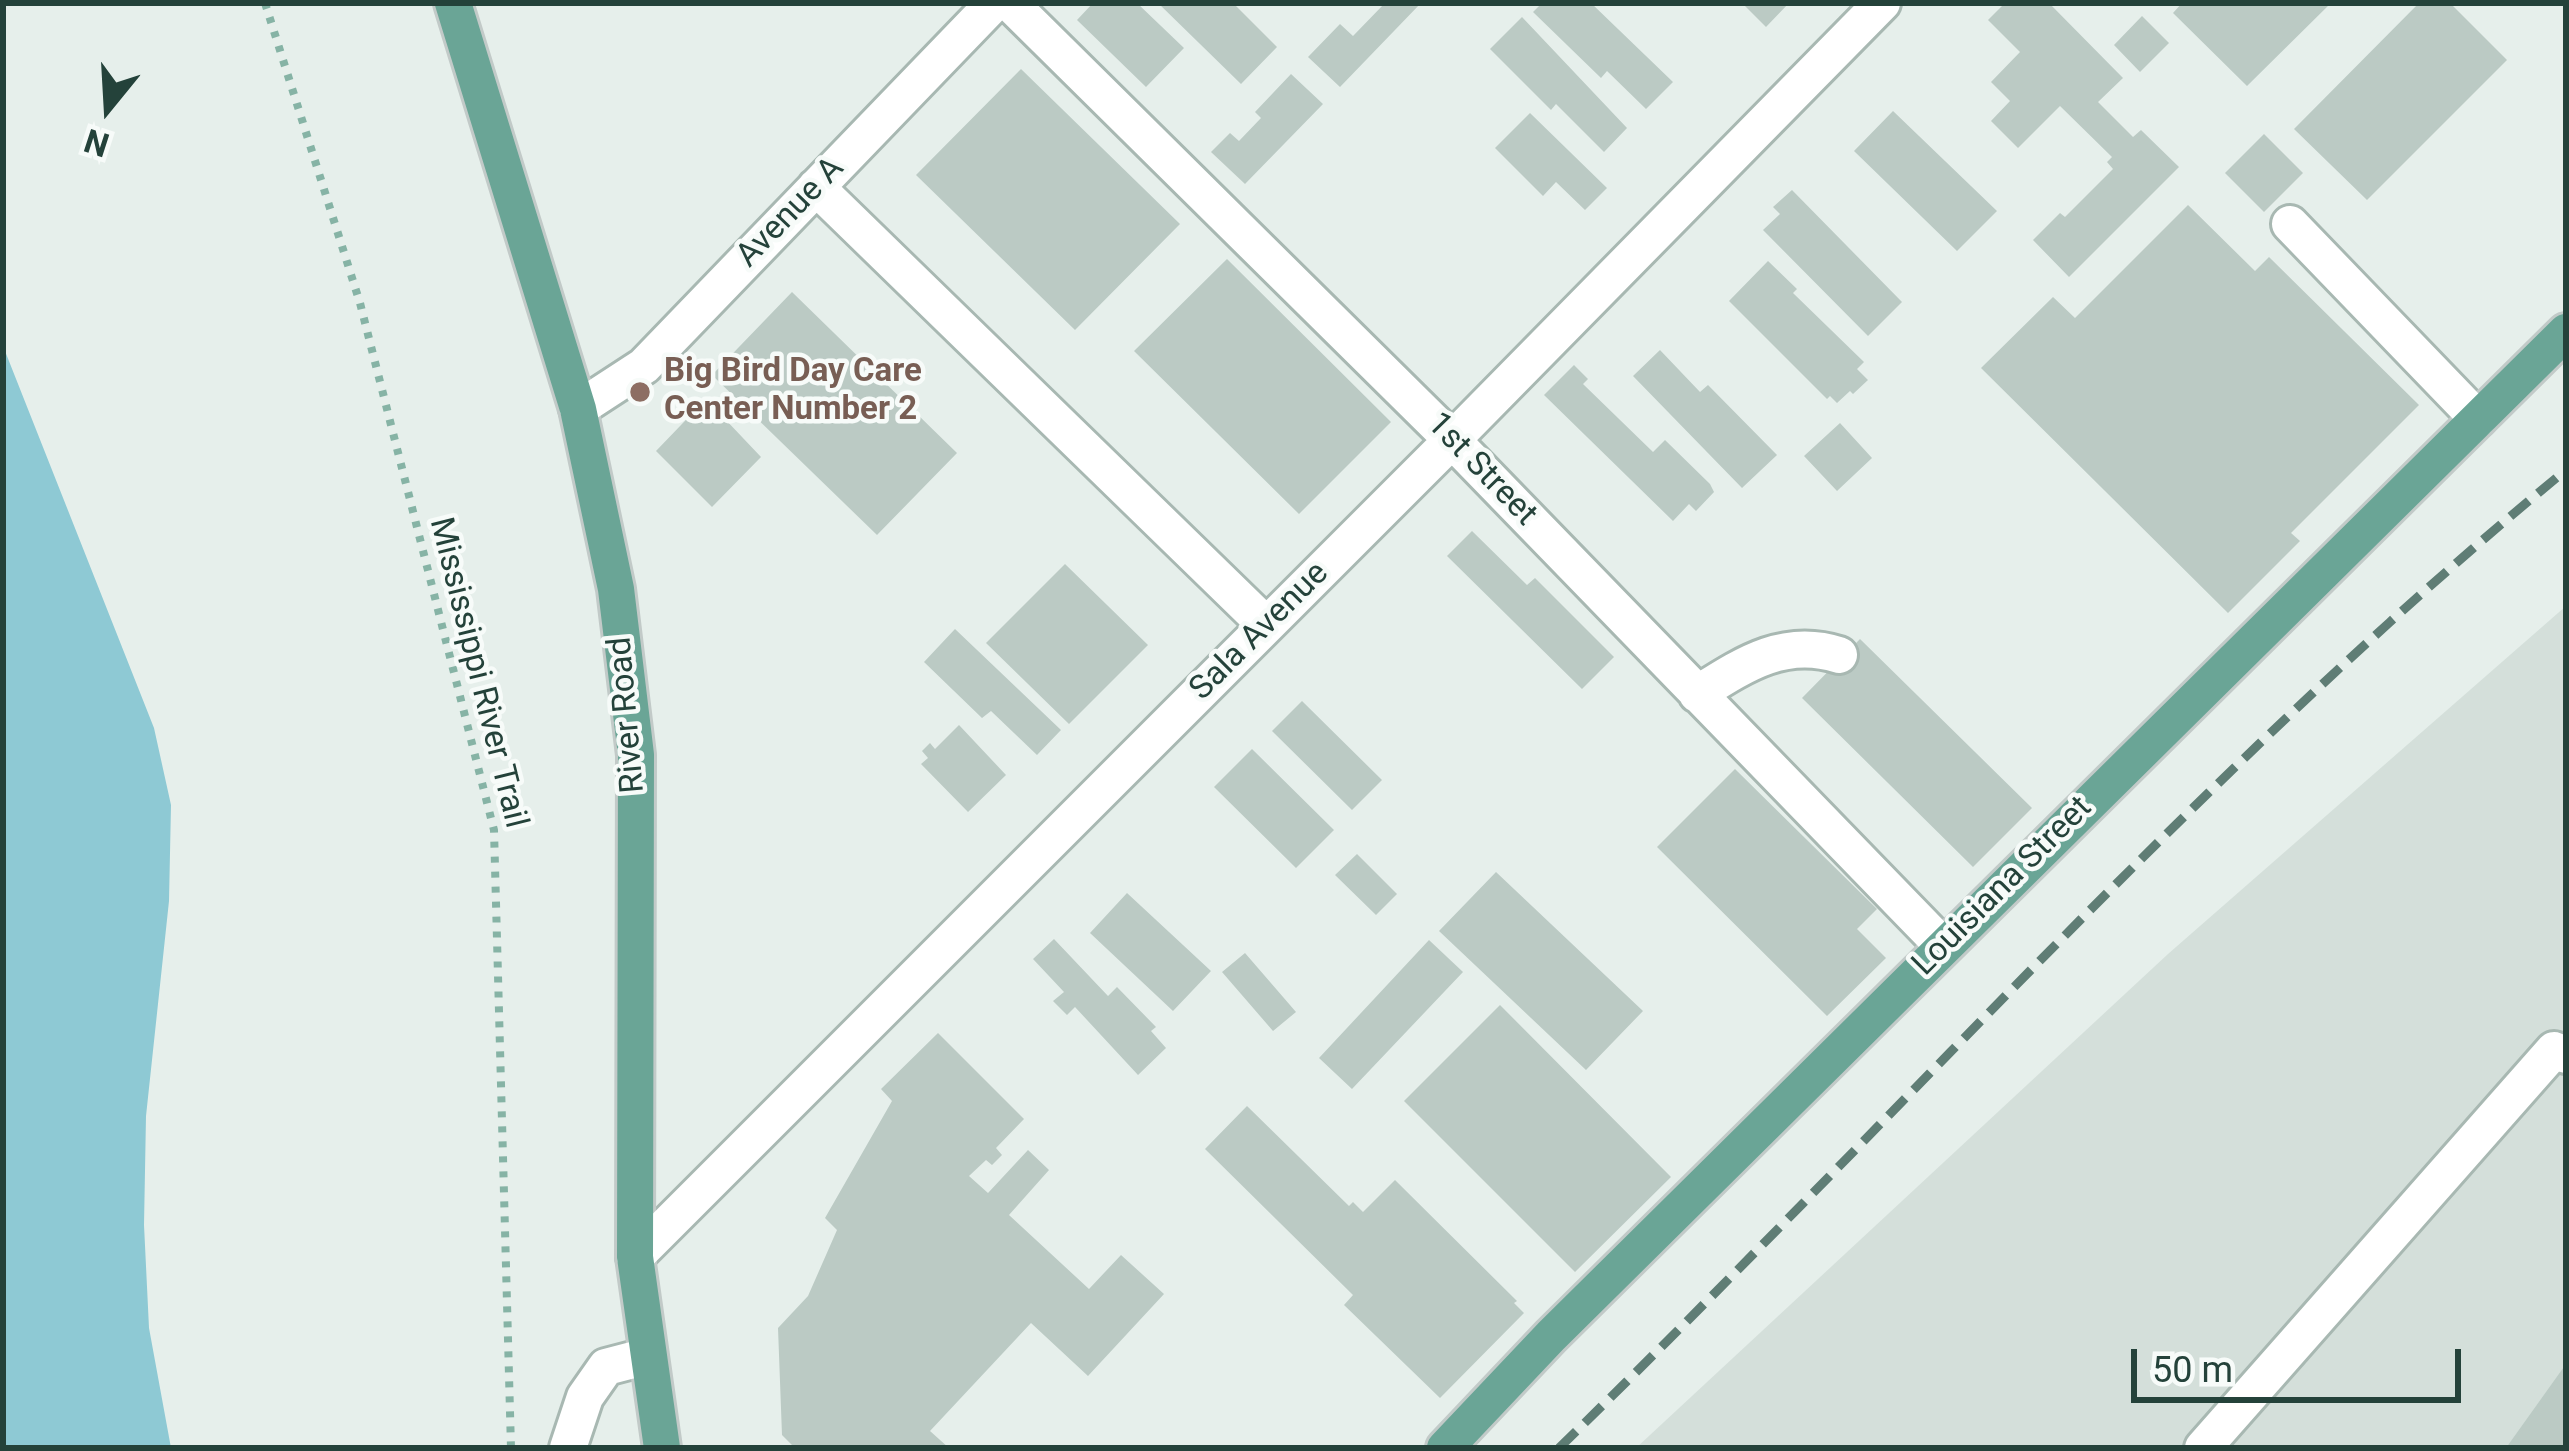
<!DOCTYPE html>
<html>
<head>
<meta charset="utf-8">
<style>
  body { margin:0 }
  #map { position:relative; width:2569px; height:1451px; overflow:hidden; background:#e6efeb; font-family:Roboto,sans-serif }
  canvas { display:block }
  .frame { position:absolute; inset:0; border:6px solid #24423a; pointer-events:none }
  .north { position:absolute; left:48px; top:48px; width:120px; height:120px; -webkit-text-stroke:9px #f7fbf9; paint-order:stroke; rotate:198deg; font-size:33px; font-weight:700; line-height:48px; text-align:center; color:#24423a }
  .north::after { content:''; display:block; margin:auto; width:42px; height:54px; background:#24423a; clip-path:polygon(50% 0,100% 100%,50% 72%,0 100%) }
  .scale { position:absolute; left:2131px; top:1349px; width:330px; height:54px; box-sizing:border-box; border:6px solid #24423a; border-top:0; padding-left:15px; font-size:36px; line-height:42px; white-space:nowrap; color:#24423a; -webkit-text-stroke:9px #f7fbf9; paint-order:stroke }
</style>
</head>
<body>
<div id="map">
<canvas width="2569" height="1451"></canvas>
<div class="frame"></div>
<div class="north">N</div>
<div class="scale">50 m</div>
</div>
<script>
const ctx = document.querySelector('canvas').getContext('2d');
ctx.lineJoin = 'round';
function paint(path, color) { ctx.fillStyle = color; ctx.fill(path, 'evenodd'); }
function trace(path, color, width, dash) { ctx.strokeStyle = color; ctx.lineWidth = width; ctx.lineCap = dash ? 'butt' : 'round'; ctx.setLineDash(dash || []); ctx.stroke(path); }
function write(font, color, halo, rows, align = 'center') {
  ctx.font = font + ' Roboto,sans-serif'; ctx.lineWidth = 9; ctx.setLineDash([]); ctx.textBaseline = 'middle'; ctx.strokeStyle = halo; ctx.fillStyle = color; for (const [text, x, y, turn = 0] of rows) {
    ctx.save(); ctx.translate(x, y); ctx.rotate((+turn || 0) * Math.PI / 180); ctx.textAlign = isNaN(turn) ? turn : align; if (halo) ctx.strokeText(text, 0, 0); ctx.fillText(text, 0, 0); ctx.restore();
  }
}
paint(new Path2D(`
  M2566,606V1448H1636L2168,954Z`), '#d4dfda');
paint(new Path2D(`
  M3,346L154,728L171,805L169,901L146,1116L144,1225L149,1328L171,1448H3Z`), '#8ec9d4');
paint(new Path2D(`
  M1093,3H1137L1184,48L1146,87L1077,20Z
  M1158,3H1233L1277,47L1241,84Z
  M1385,3H1421L1340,87L1308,57L1340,24L1353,36Z
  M1542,3H1591L1673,82L1646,109L1607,71L1601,78L1533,12Z
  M1742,3H1789L1766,27Z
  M2005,3H2049L2123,78L2098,102L2133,137L2141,130L2179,167L2069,277L2033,240L2060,213L2065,217L2113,169L2107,162L2112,157L2060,106L2018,148L1991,121L2010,101L1991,82L2020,52L1988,20Z
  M2182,3H2331L2247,86L2173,13Z
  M2419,3H2450L2507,60L2367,200L2294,129Z
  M2142,16L2169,43L2140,72L2114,45Z
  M1522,17L1627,128L1604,152L1556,104L1551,110L1490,49Z
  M1021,69L1180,224L1075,330L916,175Z
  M1291,74L1323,104L1245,184L1211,152L1230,133L1239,141L1261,118L1255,112Z
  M1893,111L1997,211L1957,251L1854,151Z
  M1530,113L1607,188L1585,210L1556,182L1543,196L1495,148Z
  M2264,134L2303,173L2264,212L2225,173Z
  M1792,190L1902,302L1868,336L1763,230L1780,214L1773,207Z
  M2188,205L2255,271L2269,257L2419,405L2291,533L2300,541L2228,613L1981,368L2053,297L2075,318Z
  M1227,259L1391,422L1299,514L1134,351Z
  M1768,261L1797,289L1793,293L1864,362L1857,369L1868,380L1853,394L1850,391L1837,403L1830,396L1827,399L1729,301Z
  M792,292L957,453L877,535L712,375Z
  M1660,350L1700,392L1708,385L1777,455L1742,488L1633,376Z
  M1574,365L1588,379L1583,384L1653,452L1665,440L1710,484L1714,492L1696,511L1689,504L1673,521L1544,395Z
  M706,399L761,457L712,507L656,451Z
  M1840,423L1872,458L1837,491L1804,456Z
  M1472,531L1527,585L1535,578L1614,657L1582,689L1447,556Z
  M1065,564L1148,645L1069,724L986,643Z
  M955,629L1061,730L1037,755L991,711L982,718L924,662Z
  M1860,639L2032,808L1973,867L1802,698Z
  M1302,701L1382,780L1352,810L1272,731Z
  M959,725L1006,775L968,812L921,764L928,758L922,751L930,743L935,749Z
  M1252,749L1334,830L1296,868L1214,787Z
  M1735,769L1877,909L1857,929L1886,958L1827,1016L1657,847Z
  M1357,854L1397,894L1376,915L1335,875Z
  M1496,872L1643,1011L1586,1070L1439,931Z
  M1127,893L1211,971L1173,1011L1090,933Z
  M1054,939L1108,996L1117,987L1156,1027L1151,1031L1166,1048L1138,1075L1075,1007L1067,1015L1053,1001L1064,992L1033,959Z
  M1429,940L1463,972L1352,1089L1319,1058Z
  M1245,953L1296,1012L1273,1031L1222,972Z
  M1500,1005L1671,1177L1575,1272L1404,1101Z
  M938,1033L1024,1119L996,1148L1002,1155L992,1165L986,1160L969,1176L988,1193L1028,1150L1049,1170L1009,1215L1089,1289L1121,1255L1164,1294L1088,1376L1031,1323L930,1431L949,1448H795L782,1435L778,1328L808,1296L837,1230L825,1218L892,1101L881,1089Z
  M1247,1106L1349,1206L1353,1202L1363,1212L1395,1180L1517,1301L1514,1303L1524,1313L1440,1398L1344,1305L1353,1295L1205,1149Z
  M2566,1364V1448H2506Z`), '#bbcac4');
const minor = new Path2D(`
  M1010,3L1452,440L1943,946
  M816,187L1266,625
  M2290,224L2478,419
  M578,409L644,366L994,3
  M1697,694C1743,665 1784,637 1839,655
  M635,1257L1452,440L1882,3
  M568,1448L585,1397L606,1367L648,1356
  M2203,1448L2554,1050L2566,1055`);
const major = new Path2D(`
  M453,3L578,409L616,589L636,755L635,1257L662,1448
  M1445,1448L1551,1336L2566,332`);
trace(minor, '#a8b8b2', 42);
trace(major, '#c2cac8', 42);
trace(new Path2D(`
  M265,3L360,303L494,830L511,1448`), '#86b3a5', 8, [6, 9]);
trace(minor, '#fff', 36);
trace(major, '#6aa596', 36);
trace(new Path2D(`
  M1559,1448C1894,1122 2204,767 2566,470`), '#5f7d75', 9, [24, 12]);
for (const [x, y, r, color] of [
  [640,392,12,"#8d6e63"]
]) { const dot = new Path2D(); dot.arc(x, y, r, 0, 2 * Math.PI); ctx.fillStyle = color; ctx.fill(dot); trace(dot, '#f7fbf9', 4.5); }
write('33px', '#24423a', '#f7fbf9', [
  ["Avenue A",791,213,-46],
  ["1st Street",1481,470,46],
  ["Sala Avenue",1260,632,-45],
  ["Mississippi River Trail",477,673,76],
  ["River Road",628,715,-95],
  ["Louisiana Street",2003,887,-45]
]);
write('bold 33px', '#785e54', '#f7fbf9', [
  ["Big Bird Day Care",664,373],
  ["Center Number 2",664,411]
], 'left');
</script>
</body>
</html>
